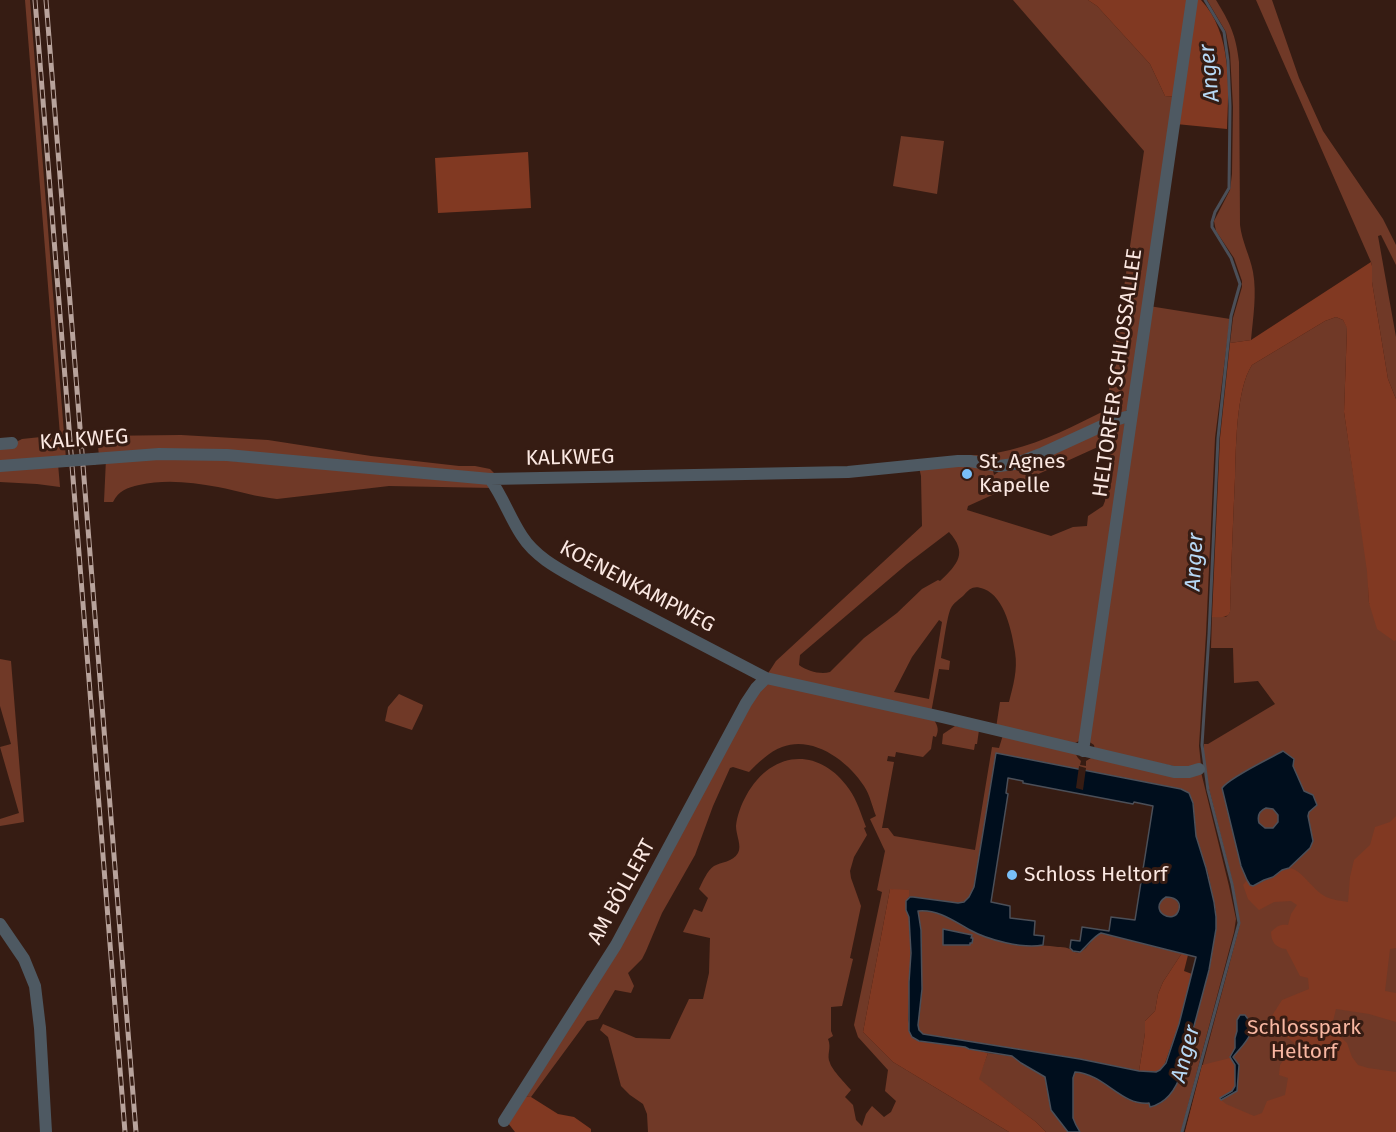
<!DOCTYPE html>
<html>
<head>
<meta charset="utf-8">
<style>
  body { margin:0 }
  canvas { display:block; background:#361c13 }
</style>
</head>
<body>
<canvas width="1396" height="1132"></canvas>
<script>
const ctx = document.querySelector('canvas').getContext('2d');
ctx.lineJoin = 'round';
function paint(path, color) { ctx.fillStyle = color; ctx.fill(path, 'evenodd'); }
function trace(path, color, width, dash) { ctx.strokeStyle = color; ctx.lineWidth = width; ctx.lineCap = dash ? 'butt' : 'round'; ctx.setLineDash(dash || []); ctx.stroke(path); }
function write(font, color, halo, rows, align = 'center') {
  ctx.font = font + ' "Fira Sans",sans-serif'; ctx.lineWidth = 6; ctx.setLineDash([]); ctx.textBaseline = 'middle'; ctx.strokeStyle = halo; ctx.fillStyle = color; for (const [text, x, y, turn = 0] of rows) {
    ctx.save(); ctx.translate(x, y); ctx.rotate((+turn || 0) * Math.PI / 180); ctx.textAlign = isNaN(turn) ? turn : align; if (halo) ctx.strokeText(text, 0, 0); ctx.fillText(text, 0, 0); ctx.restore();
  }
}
paint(new Path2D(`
  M25,0H30L66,459L0,464V445L12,444L22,439L60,435Z
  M1013,0H1088L1097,6L1150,64L1165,96L1175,97L1130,406L1125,412L1007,463L963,456C978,455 995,454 1010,450C1044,442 1075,425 1106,410L1144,151Z
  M1207,0H1216C1230,23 1236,35 1239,62L1240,225C1242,242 1250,256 1253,272C1257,294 1253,318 1251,340L1230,343L1233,318L1242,287V281L1234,258L1216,231L1214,221L1230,190L1232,174L1233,107L1230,53L1226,32Z
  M1256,0H1272L1299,78L1323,131L1383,219L1396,245V265L1381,235L1378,236L1396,337V399L1388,379L1386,367L1372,282V266L1371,262Z
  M901,136L944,141L937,194L893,186Z
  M1149,306L1230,319L1215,438L1206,634L1199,746L1201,765L1189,769L1095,751L1094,745L1088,741Z
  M1336,317L1343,320L1347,327L1344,412L1368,571L1369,603L1396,633V1132H1185L1240,924L1233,884L1209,789L1204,757V744H1208L1213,741L1275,704L1258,681L1234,683L1233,648H1211L1212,617H1226L1230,612C1231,567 1233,523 1235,478C1236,448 1236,389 1252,365L1325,321Z
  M1116,422L1125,424L1083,739L1075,743L996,728L1000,702H1009C1013,686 1018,670 1015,652C1012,632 1005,597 984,589C974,585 970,588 964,595C960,599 953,603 951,608C947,615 943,648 941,658L950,661L949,670L939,669L931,713L767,675L776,661L922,526L921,476L919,467H992L994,475L1006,467ZM1111,441L1105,501L1103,506L1088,516L1087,526L1073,527L1051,536L967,510L968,506ZM949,532C968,553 958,564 940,581L938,580L922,589L897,613L864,638L830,672C821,675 807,671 799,665L800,655L907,564ZM939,620L942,622L929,699L894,692L912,657Z
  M181,435L268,440L371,456L459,466H475L490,469L494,473L492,476L230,453L99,456L97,436Z
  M160,455L481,481L494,488L389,486L277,499C257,497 238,491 218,487C191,482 165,479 139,485C127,488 119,490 113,502H104L106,459Z
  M58,464L60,487L37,484L0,482V468Z
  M0,659L11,661L24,822L0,826V819L19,813L0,747L11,744L0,706Z
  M768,683L934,720C938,726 939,730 936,737L933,736L931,749L923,757L896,752L895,757L888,756L887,761L894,762L882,828H888L894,836L975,850L992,747L999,748L1003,735L1075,753L1078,758L1081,761L1080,765L1086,766V761L1091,758L1201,772L1229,886L1236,919L1234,932L1181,1132H1080L1073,1119V1074L1075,1072L1086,1073L1100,1079L1127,1099L1149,1103L1151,1107L1159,1104L1165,1100L1180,1078L1209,970L1216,929V912L1208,873L1196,836L1193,803L1181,789L996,753L974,887L971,894L966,901L958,903L909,897V894L890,889L863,1032L893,1062L1009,1132H648L647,1114L643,1104L630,1095L621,1086L608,1037L600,1030L603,1024L636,1038L670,1039L689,999H703L709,973L710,938L683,932L694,909L702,912L708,898L699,889C703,881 707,871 714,866C721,862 733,862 738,853C742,846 736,835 736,826C737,816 741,805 746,796C771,750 819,746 849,789C857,800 861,814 866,827L864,828L867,835L854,857L850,871L851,878L861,906L850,958L853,959L842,1006L831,1007V1031L833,1036L828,1039C832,1048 826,1055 830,1063C832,1070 846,1084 851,1090L845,1097L853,1105L856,1120L862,1126L866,1114L872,1106L884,1117L891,1112L896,1101L885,1091L888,1070L858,1037L854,1025L882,892L877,890L885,851L870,819L876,816C872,806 870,795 864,786C848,761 813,735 782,747C769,752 759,762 749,772L733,767L730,768L713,806L695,855L662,913L646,951L642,959L628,973L634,986L631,993L615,990L598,1019L587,1021L531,1097L521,1096L605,966L748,703Z
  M399,694L423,705L422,709L412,730L385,721L388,707Z
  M955,726L979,730L977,744H975L974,750L942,744L943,734Z
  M1159 907a10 10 0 1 1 20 0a10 10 0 1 1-20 0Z
  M920,910C948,912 968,931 993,939C1015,946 1037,944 1058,947C1061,947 1065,947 1067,948C1072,949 1074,954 1080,952C1089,948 1092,937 1100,933L1182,953L1163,982L1158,994L1155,1011L1145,1021V1033L1139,1071L1080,1059L923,1034L919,1030L918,1025L922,989V962L917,912Z
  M988,1053L1012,1056L1021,1063L1045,1077L1051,1110L1068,1132H1046L1036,1122L978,1079Z`), '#703927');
paint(new Path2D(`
  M1088,0H1190L1175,97L1165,96L1150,64L1097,6Z
  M1194,0H1201C1232,33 1229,87 1227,129L1176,124Z
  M528,152L531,208L438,213L435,158Z
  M1371,262L1372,266V282L1386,367L1388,379L1396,399V640L1394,641L1377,629L1369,603L1367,571L1344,412L1347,328L1343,320L1336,317L1325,321L1252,365C1236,389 1236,448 1235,478C1233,523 1231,567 1230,612C1227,619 1219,617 1212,617L1220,438L1230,343L1251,340Z
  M1396,816V948L1390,949L1385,991L1396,993V1022L1369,1014L1336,1009L1333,1021L1337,1034L1347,1043L1352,1057L1358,1065L1368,1068L1396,1072V1132H1185L1202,1065L1230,1058C1236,1064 1239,1085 1232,1091C1229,1094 1223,1096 1220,1099L1226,1104L1254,1116L1262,1113L1267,1101L1285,1095L1288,1078L1279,1075L1280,1065L1285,1058H1293L1298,1046L1268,1022L1282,1000L1309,989L1308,978L1300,976L1286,949C1276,948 1271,942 1271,932C1277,926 1280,924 1288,925L1291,914L1297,905L1291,901L1274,902L1259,910L1248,899L1243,885L1247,880L1250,885L1253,886C1259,883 1264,881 1271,878C1277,876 1280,869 1287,868C1302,867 1313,893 1329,898C1334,900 1342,901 1348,902L1350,877L1354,860L1370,845L1375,827L1390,822Z
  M890,889L909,890V897L907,900L906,907L909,916L911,940L908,1020L914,1039L965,1047L988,1053L979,1079L1036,1122L1046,1132H1009L893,1062L863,1032Z
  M1182,953L1188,955L1184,971L1192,974L1179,1024L1165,1063L1161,1070L1156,1072L1139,1071L1145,1033V1021L1155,1011L1158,994L1163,982Z
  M521,1096L531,1097L558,1114L574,1117L591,1129V1132H515L508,1123Z`), '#813922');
const water = new Path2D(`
  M1283,751L1294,759L1293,766L1304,791L1313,795L1317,805L1309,812L1308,816L1313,841L1310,848L1289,868L1282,870L1273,877L1264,880L1253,886L1250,885L1247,880L1241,866L1222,788C1230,777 1269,759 1283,751ZM1266,808L1273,809L1278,815V822L1273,828H1265L1259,823C1257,816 1259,811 1266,808Z
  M996,753L1181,789L1189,793L1193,803L1196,836L1206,868L1214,902L1216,917V929L1209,970L1182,1071C1177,1087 1167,1103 1150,1107L1149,1103C1121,1106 1105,1074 1075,1072L1073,1078V1118L1076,1125L1080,1132H1068L1051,1110L1045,1077L1021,1063L1012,1056L969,1049L965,1047L919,1041L912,1037L909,1031V982L911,953L909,917L906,910V901L910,897H913L958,903L964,902L969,897L974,887ZM1008,778L1023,781V783L1133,804L1134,802L1153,806L1135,920L1111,917L1109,931L1082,927L1080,941L1071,940L1070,948L1073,951L1080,952C1086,947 1094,936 1101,933L1196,957L1179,1024L1166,1063L1160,1070L1156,1072L1139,1071L1080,1059L923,1034L919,1030L918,1025L922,989L921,930L918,911C938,909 954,921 970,930C988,940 1023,949 1043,945L1044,936L1034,935L1035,921L1010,918V906L991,902L1008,794L1006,793ZM1166,897C1173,897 1181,900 1179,909C1175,927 1146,910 1166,897Z
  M943,929L972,935L971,938H973L972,943H970V945H943Z
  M1240,1015H1245C1260,1033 1243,1044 1233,1057L1239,1065L1237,1091L1221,1100L1220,1098L1232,1091L1235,1086V1065L1230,1057L1235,1048V1038L1237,1031V1020Z`);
paint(water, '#000e1d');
trace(water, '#4b4f58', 1.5);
paint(new Path2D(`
  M1079,766L1086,768L1083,790L1076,788Z`), '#361c13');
trace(new Path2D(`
  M1182,1132L1239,923L1232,884L1208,790L1202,745L1209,634L1218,438L1231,316L1240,284L1231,258L1212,227V222L1215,212L1229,188L1230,106L1228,61L1224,32L1205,0`), '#4b4f58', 3);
trace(new Path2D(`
  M0,444L12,443
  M93,459L159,454L227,455L490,479L848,472L958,461H970L999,466L1014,464L1043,453L1115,420L1126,417L1131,418
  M0,466L66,461
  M490,479C503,497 510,518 522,536C536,558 561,570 584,583L766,678L942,717L1174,772H1189L1199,769
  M1083,751L1192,0
  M0,924L24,959L35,986L40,1028L46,1132
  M504,1121L616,945L746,703L756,688L766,678`), '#4e5962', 12);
const rail = new Path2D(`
  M35,0L125,1132
  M46,0L136,1132`);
trace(rail, '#b8a39c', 5);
trace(rail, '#361c13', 3, [9]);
trace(new Path2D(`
  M66,461L93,459`), '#4e5962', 12);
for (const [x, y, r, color] of [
  [967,474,6,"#79bff8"],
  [1012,875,6,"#79bff8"]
]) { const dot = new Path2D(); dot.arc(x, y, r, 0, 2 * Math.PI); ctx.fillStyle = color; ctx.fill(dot); trace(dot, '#361c13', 2); }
write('21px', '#fbe8e2', '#361c13', [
  ["HELTORFER SCHLOSSALLEE",1118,373,-82],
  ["KALKWEG",84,440,-4],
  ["KALKWEG",570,458,-1],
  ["KOENENKAMPWEG",637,587,28],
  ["AM BÖLLERT",622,892,-61]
]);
write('21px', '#fbe8e2', '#361c13', [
  ["St. Agnes",979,462],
  ["Kapelle",979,486],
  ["Schloss Heltorf",1024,875]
], 'left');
write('21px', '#f8b7a2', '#361c13', [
  ["Schlosspark",1304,1028],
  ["Heltorf",1304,1052]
]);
write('italic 22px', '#b6d8f5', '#361c13', [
  ["Anger",1210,73,-95],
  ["Anger",1195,562,-87],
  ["Anger",1186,1054,-75]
]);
</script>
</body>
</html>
